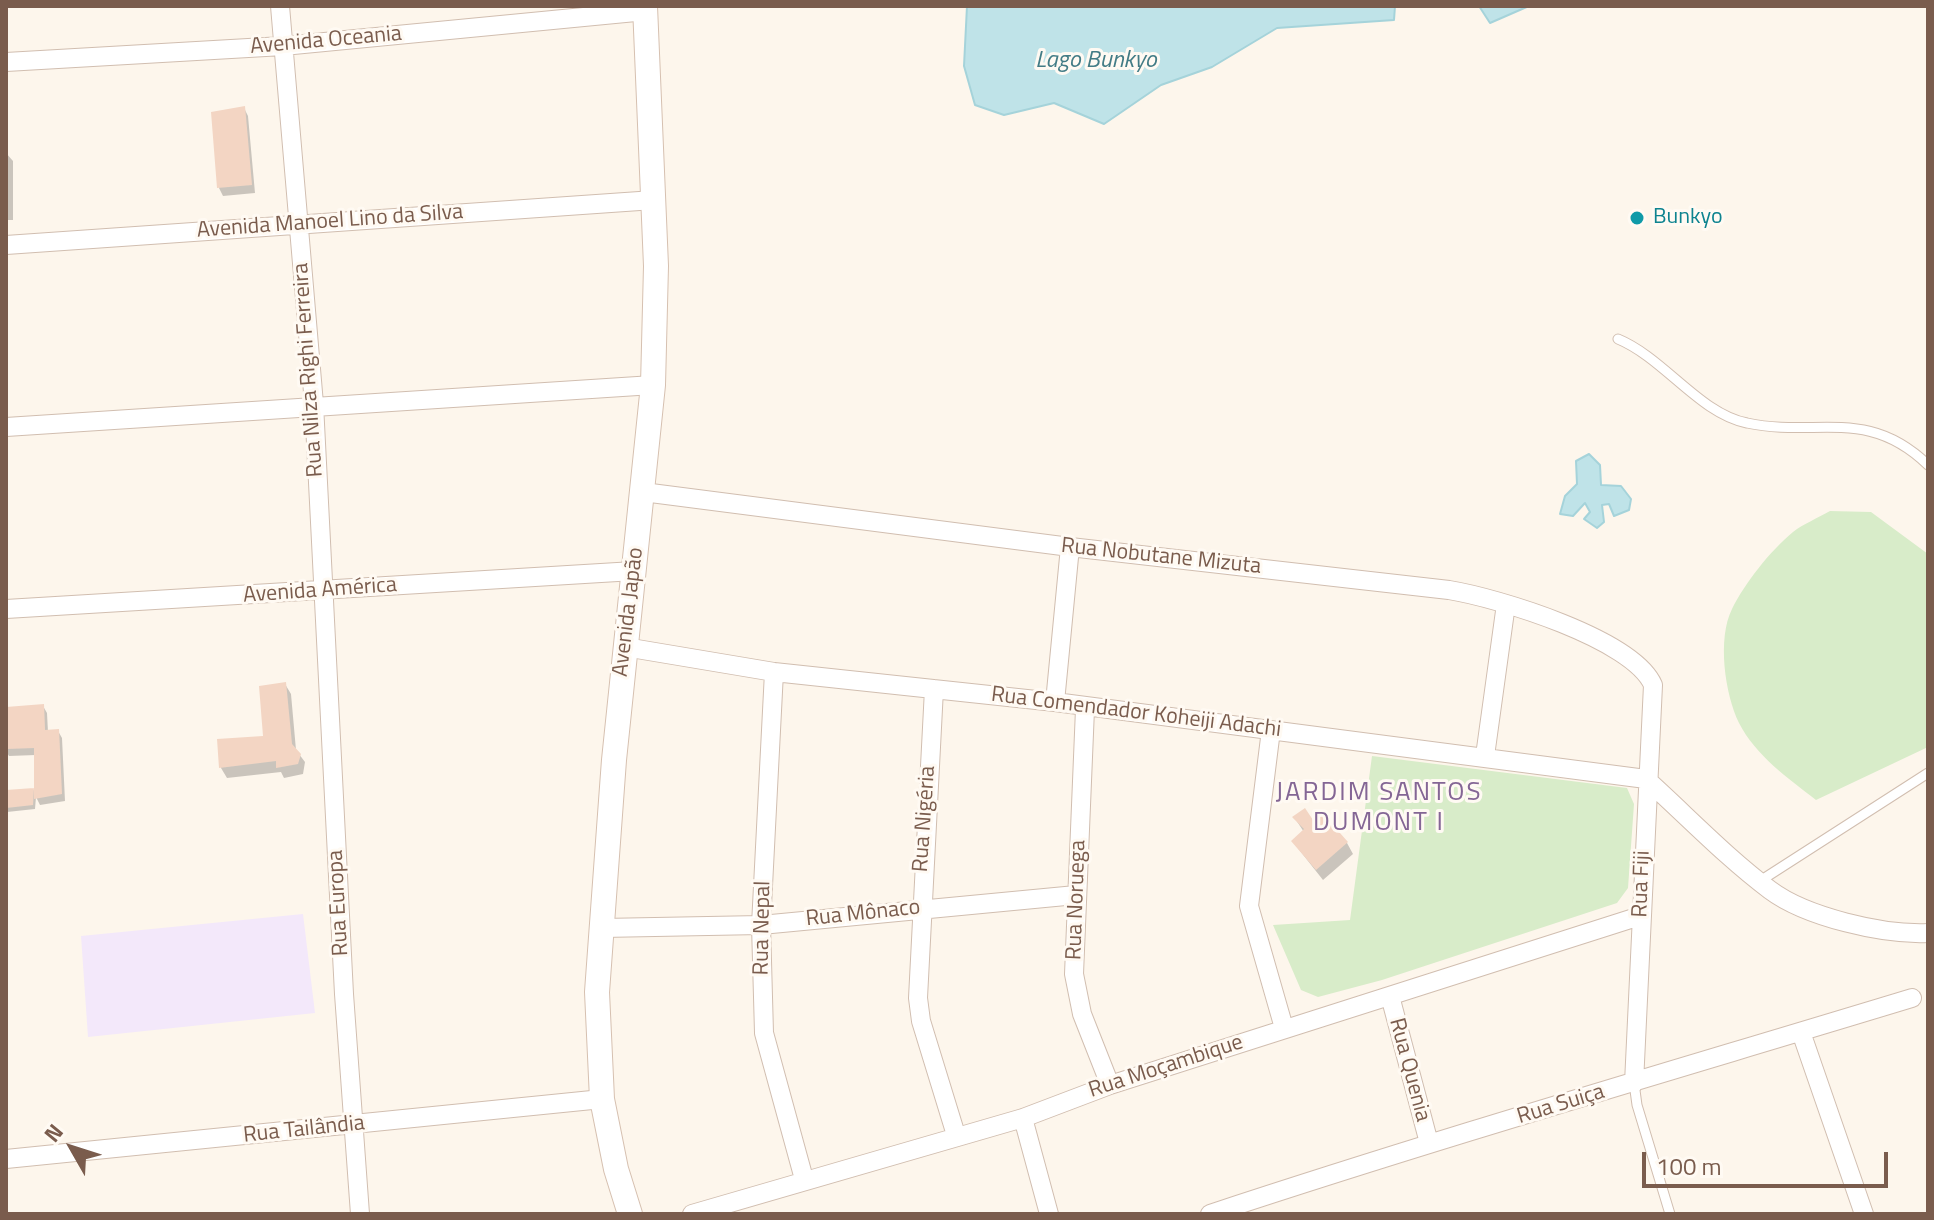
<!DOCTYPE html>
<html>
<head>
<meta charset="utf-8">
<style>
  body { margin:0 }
  #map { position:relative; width:1934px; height:1220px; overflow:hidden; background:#fdf6ec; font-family:"Titillium Web",sans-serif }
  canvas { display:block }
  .frame { position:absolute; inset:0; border:8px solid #7a5c4d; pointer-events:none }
  .north { position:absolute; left:32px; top:1108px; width:80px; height:80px; -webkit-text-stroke:6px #fffaf3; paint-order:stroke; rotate:309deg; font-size:22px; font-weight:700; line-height:32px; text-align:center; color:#7a5c4d }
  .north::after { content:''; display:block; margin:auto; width:28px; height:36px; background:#7a5c4d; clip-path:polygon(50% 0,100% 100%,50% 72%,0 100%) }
  .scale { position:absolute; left:1642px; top:1152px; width:246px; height:36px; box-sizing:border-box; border:4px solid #7a5c4d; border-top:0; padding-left:10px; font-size:24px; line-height:28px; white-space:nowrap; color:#7a5c4d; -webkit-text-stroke:6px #fffaf3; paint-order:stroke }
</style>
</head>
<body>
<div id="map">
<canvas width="1934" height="1220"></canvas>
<div class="frame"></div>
<div class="north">N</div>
<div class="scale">100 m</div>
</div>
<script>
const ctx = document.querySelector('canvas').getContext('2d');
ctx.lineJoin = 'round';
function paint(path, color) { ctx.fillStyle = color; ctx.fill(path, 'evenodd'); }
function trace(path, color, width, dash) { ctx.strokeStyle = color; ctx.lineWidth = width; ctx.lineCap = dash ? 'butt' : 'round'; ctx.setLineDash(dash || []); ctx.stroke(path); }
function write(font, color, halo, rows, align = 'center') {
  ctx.font = font + ' "Titillium Web",sans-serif'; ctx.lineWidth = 6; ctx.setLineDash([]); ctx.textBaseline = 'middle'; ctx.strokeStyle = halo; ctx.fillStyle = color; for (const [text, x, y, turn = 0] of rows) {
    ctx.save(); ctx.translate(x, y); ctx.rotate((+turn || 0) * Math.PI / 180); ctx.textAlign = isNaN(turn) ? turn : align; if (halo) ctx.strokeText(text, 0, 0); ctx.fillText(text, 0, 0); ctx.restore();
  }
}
paint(new Path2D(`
  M303,914L315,1013L88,1037L81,936Z`), '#f3e8fa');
paint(new Path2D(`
  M1830,511L1871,512L1928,554V747L1816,800C1788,778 1756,756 1739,723C1725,694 1717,639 1732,609C1745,583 1770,551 1793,532C1803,524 1818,518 1830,511Z
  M1372,756L1627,788L1634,804L1628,888L1617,903L1382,980L1318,997L1301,990L1273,925L1350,920Z`), '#d8ecc9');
const water = new Path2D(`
  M967,6H1395L1394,20L1277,28L1212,67L1161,85L1104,124L1054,103L1004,115L975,105L964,66Z
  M1479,6H1529L1490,23Z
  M1589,454L1600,465L1601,485L1621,486L1631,499L1629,510L1614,516L1609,504L1602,505L1604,522L1597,528L1584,519L1590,512L1585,503L1573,516L1560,514L1565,496L1577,484L1576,461Z`);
paint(water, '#bfe3e8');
trace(water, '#a5d3da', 2);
paint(new Path2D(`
  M244,108L248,116L255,193L223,196L219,188L213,114Z
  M6,153L13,161V220H6Z
  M285,684L291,694L296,750L305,762L303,774L284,778L281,772L227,778L221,768L219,741L265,738Z
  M43,706L47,713L48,732L58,731L62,738L65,801L40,805L36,797L35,809L7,812L6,792L36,790V755L9,756L6,751V709Z
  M1294,817L1312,823L1347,843L1353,854L1323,880L1293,842L1304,832Z`), '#0003');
paint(new Path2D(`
  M245,106L252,185L217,188L211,112Z
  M286,682L292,744L301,754L298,764L276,768V761L219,768L217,739L263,736L259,686Z
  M44,704L45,730L59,729L62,794L34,799V748L6,749V707Z
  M34,788L33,805L6,808V790Z
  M1305,808L1313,820L1324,815L1348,842L1316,870L1291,841L1304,829L1292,817Z`), '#f3d5c3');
const lane = new Path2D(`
  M1618,339C1664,358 1700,414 1747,423C1816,438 1867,406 1928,465
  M1760,881L1928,773
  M1634,1083L1637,1105L1670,1214`);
const street = new Path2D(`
  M280,6L314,404L344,994L360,1214
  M6,62L283,46L646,11
  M6,245L654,200
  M6,427L653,385
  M643,492L1070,547L1449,590C1498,598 1633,639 1653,685L1634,1083
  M6,609L634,571
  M625,647L774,672L1055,702L1646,779
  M774,672L761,925L764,1033L804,1179
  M934,689L918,998L921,1021L956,1135
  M1055,702L1070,547
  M1085,709L1074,974L1082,1014L1110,1085
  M1271,730L1249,906L1284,1028
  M1485,756L1506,604
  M1646,779C1687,816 1726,857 1770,890C1806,917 1883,935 1928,933
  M602,928L761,925L1076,895
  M1390,996L1429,1143
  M1801,1032L1864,1214
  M1023,1118L1049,1214
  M6,1159L602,1099
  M692,1214L1023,1118L1110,1085L1640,916
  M1210,1214C1443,1137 1678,1069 1912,998`);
const secondary = new Path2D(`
  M630,1214L616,1169L602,1099L597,992L614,760L653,385L656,266L645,6`);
trace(lane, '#d1beb0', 11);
trace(street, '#d1beb0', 20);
trace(secondary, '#d6c0b0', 26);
trace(lane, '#fff', 9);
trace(street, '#fff', 18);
trace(secondary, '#fff', 24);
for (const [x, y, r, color] of [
  [1637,218,8,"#0f9aa8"]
]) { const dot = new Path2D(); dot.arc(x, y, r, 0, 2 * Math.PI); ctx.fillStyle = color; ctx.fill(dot); trace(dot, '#fffaf3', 3); }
write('22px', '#7a5c4d', '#fffaf3', [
  ["Avenida Oceania",326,41,-5],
  ["Avenida Manoel Lino da Silva",330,222,-4],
  ["Rua Nilza Righi Ferreira",309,370,-94],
  ["Rua Nobutane Mizuta",1161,557,6],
  ["Avenida América",320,591,-4],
  ["Avenida Japão",629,612,-83],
  ["Rua Comendador Koheiji Adachi",1136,713,7],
  ["Rua Nigéria",925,819,-86],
  ["Rua Fiji",1642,884,-88],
  ["Rua Noruega",1077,900,-88],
  ["Rua Europa",339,903,-93],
  ["Rua Mônaco",863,914,-6],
  ["Rua Nepal",763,928,-89],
  ["Rua Moçambique",1166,1067,-18],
  ["Rua Quenia",1409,1070,75],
  ["Rua Suiça",1561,1105,-17],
  ["Rua Tailândia",304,1130,-6]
]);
write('22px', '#0d838f', '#fffaf3', [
  ["Bunkyo",1653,218]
], 'left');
write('italic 24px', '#437c86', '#fffaf3', [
  ["Lago Bunkyo",1096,61]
]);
ctx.letterSpacing = '2px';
write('26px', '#846695', '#fffaf3', [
  ["JARDIM SANTOS",1379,794],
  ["DUMONT I",1379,824]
]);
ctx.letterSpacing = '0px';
</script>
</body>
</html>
